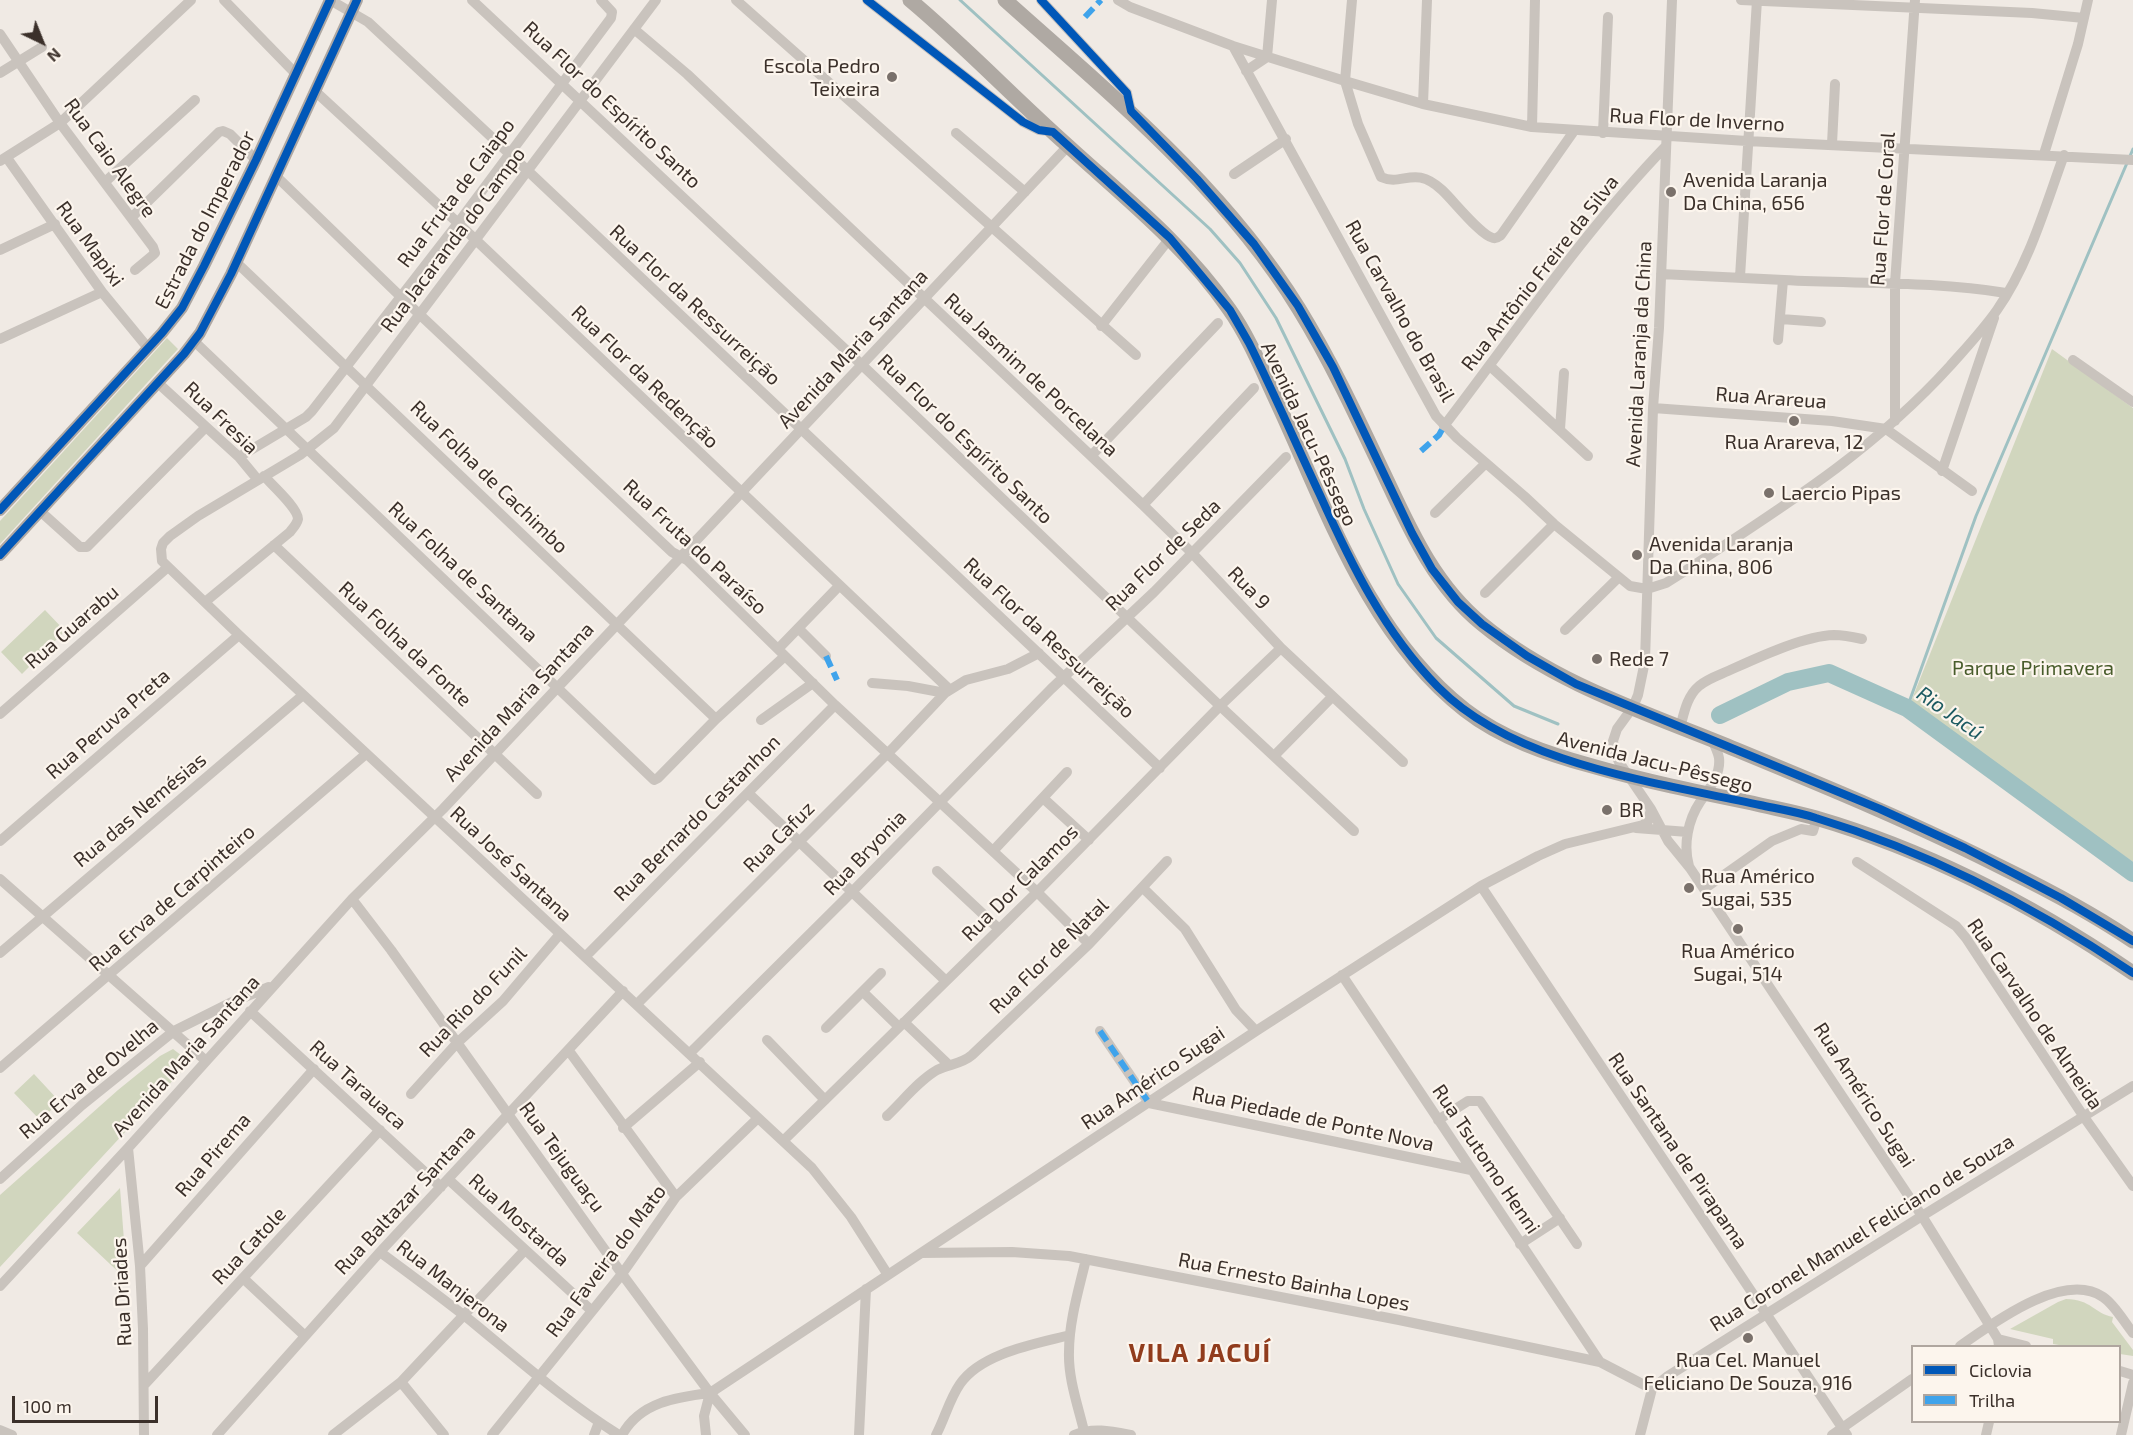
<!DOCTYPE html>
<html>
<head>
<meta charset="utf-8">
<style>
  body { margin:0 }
  #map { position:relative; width:2133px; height:1435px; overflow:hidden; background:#f0eae4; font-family:"Exo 2",sans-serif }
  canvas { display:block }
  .legend { position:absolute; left:1911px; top:1345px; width:210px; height:78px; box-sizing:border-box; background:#fcf5ed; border:2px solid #afa69f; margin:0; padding:8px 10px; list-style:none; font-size:18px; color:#3b302a }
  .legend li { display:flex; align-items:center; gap:12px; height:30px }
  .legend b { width:30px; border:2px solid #afa69f }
  .north { position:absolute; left:12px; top:12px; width:60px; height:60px; -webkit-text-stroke:4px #fcf5ed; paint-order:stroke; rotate:137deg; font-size:16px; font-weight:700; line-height:24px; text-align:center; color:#3b302a }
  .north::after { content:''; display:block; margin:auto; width:21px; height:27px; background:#3b302a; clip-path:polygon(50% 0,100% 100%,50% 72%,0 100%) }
  .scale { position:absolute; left:12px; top:1396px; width:146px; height:27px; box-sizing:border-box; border:3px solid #3b302a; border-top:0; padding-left:8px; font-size:18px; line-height:21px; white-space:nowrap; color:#3b302a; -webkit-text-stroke:4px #fcf5ed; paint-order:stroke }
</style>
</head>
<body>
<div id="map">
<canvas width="2133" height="1435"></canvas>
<ul class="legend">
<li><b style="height:8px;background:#0057b8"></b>Ciclovia</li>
<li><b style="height:8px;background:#3fa3eb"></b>Trilha</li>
</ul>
<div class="north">N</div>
<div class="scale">100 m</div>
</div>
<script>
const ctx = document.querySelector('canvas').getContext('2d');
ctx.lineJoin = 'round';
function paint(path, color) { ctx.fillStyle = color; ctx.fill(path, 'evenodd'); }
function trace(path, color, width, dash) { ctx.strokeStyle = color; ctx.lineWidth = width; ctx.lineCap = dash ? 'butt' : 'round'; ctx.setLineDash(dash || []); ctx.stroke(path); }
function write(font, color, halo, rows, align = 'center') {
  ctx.font = font + ' "Exo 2",sans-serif'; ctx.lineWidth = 4.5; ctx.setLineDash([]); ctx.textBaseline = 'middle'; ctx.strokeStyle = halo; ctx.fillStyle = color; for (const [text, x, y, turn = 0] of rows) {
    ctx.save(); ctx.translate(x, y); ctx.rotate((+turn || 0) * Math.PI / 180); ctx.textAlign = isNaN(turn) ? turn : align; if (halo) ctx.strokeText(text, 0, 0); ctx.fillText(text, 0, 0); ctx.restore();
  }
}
paint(new Path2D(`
  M167,338L178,349L0,544V521Z
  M2052,349L2133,408V862L1910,704Z
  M45,610L65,631L22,674L1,652Z
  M173,1049L190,1062L0,1267V1195L118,1090L160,1056Z
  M34,1074L60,1102L40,1120L14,1093Z
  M120,1188L127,1280L77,1233Z
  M2066,1299C2091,1299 2095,1314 2113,1317L2112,1322L2133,1350V1356L2120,1354V1346H2065L2053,1344V1339L2010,1329L2058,1302Z`), '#d1d6be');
trace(new Path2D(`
  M960,0L1210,229L1240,263L1276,318L1345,459L1364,509L1398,584L1436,638L1514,706L1558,724
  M1907,708L1976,516L2133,149`), '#9fc1c2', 3);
trace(new Path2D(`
  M1720,715L1788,682L1829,673L1907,708L2133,873`), '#9fc1c2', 18);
trace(new Path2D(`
  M224,0L296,74
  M330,0L368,22L528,171L1160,768
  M472,0L862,365L1220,706L1354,831
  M656,0L334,428L300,455L198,516L170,536L163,543L161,549L162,561L239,635L812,1168L851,1217L888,1275
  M736,0L1136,355
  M867,0L1023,122L1039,130L1050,131
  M1041,0L1127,93L1131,111
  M1118,0L1130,7L1233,46L1345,81L1423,104L1532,127L1747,141L2133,160
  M1352,0L1345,81L1358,124L1381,177C1403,187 1414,164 1442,190C1453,200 1480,235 1493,238C1497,239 1498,237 1501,235L1574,131
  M1672,0L1659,328L1653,408L1645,661L1638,695L1633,707L1617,729L1613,741L1615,753L1619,762L1651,809L1668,841L1690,868L1922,1216L1990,1326L1998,1339L1999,1346
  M1741,0L2032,13L2084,18
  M634,29L687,74L1143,505L1192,553L1281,648L1403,762
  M0,34L60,123L153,247L155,253L153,255L135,270
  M1233,46L1436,416L1457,438L1524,496L1554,524L1630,586L1647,589L1666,583L1685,571C1781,508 1872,452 1950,366C1966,348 1983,330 1997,310C2029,264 2045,207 2064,155
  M1246,71L1267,57L1272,0
  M0,73L42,47
  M316,92L458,223L949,689
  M1423,104L1427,0
  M1532,127L1535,0
  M956,133L1025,192
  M1603,133L1608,17
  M1832,144L1835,84
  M2044,154L2078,44L2088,0
  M7,158L102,292L148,348
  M0,161L60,123L191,0
  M1234,174L1286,139
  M277,177L400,296L672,552L687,560L835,705L1037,892L1089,944
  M106,181L195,100
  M132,217L219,132L223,131L230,134L256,160
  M0,250L55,224
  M237,263L716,719
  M1661,274C1702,276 1743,278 1784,280C1858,284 1932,281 2006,293
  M1740,277L1757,0
  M1781,319L1821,322
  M1101,326L1170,238
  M0,339L102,292
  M1778,340L1783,280
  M194,341L654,780L658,778L716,719L785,656
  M2073,360L2133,402
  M1490,366L1588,456
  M158,383L239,457L258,480
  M1653,408L1832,421L1886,429L1972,491
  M1895,421V283L1915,0
  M1444,426C1516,332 1584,231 1666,146
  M1560,429L1564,373
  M1091,456L1218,323
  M239,457L306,417L312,411L458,223L611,18L612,12L601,0
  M1942,471L1994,318
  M1143,505L1254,388
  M40,511L80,547H87L206,427
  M1435,513L1486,463
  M274,545L537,794
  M1485,593L1554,524
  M205,602L290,532C293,528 297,524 298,519C298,508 272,485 264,476
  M799,629L826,656
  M1565,630L1619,577
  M778,649L839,586
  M872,683L908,686L945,693L966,680L1008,669L1039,653
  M0,714L168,567
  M761,720L813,683
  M1680,728C1684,713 1687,696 1699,686C1707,679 1719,675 1728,671C1757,658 1803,636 1834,635C1843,635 1853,637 1862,639
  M1274,756L1332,697
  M748,793L946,981
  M1043,798L1089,840
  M1636,828L1688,832
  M0,841L239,635
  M993,851L1067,772
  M1857,862L1956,926L1966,938L2084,1117L2133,1186
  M1689,866C1683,845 1688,820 1700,802C1709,789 1721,775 1719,758C1718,752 1715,746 1712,740
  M937,871L999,929
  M0,879L205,1060
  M1481,886L1847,1435
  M1143,888L1185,929L1236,1010L1256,1031
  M1704,889L1772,841L1801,829L1813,831L1817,818
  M352,899L391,950L622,1274L710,1393L745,1435
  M0,953L303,695
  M585,957L835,705
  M1342,975L1600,1362
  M863,992L899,1027
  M637,1004L894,747L945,693
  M250,1011L441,1187
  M904,1022L949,1065
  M826,1028L881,973
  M1100,1031L1149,1103L1471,1170
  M767,1040L825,1100
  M569,1051L676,1197
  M690,1053L845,899L1051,689L1154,592L1286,457
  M0,1068L366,754
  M411,1094L457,1043L503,1001L560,934
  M887,1116C903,1101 918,1081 937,1070C949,1064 962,1064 972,1055L1089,944L1167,861
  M1438,1120L1468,1101H1480L1577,1244
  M623,1128L700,1062
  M783,1141L1037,892L1220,706L1281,648
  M128,1148L140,1266L143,1329L144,1435
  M0,1179L82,1105L174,1031L230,1003L269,987
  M448,1179L592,1311
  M1520,1244L1560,1218
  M380,1252C412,1276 445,1300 476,1325C522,1363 568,1403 619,1435
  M921,1253L1012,1252L1069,1256L1399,1320L1600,1362L1652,1389
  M140,1266L314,1069
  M244,1279L305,1336
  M0,1286L128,1148L352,899L443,809L1068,146
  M1998,1339L2026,1346
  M1960,1346C1992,1324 2063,1270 2103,1297C2115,1305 2124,1322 2133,1333
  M2120,1371L2133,1375
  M401,1382L444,1435
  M144,1385L380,1130
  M0,1430L12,1435
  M1084,1431C1078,1406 1068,1378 1069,1352C1069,1321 1079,1289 1086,1259
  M217,1435L380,1252L623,991
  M333,1435L401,1382L525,1250
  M492,1435L622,1274L676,1197L758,1118
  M594,1435L599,1422
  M622,1435C640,1402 677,1397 710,1393L1256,1031L1481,886L1538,856L1565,844L1643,825L1648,821L1651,809
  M706,1435L704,1416L710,1393
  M859,1435L866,1289
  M936,1435C945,1418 949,1400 960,1384C981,1353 1035,1344 1070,1335
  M1074,1435C1093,1427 1111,1431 1131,1435
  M1640,1435L1652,1389L1668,1376L1922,1216L2133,1086
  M1832,1435L1912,1379
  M1986,1435L1989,1422
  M2121,1435L2133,1383`), '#c9c3bd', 10);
trace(new Path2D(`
  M0,510L162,333L182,308L204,266L256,160L330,0
  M0,555L184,354L200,333L231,274L357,0`), '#aea7a2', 12);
trace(new Path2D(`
  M910,0C965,46 1014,98 1067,145C1124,197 1185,245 1229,309C1249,337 1263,372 1278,404C1327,510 1369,635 1465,710C1501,738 1547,754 1592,766C1644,781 1698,792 1752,803C1773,808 1795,812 1816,818C1929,851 2036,907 2133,973
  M1005,0C1111,95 1224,187 1299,309C1331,361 1357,417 1383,472C1409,527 1433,584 1482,624C1551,681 1638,710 1720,743C1817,783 1913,822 2007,870C2050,891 2093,914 2133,941`), '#afa9a3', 15);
trace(new Path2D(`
  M1085,17L1101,0
  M1421,451L1439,435L1444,426
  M826,656L837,680
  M1100,1031L1149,1103`), '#3fa3eb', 6, [12, 6]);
trace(new Path2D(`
  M867,0L1023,122L1039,130L1053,132L1170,238L1230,310L1249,343C1274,393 1296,444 1320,495C1351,564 1384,632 1438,687C1515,765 1656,782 1760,805C1779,809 1798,812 1816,818C1929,852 2035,907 2133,973
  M1041,0L1127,93L1131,111L1197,179L1254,244L1298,306L1333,367L1412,533L1432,569L1458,602L1482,624L1527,656L1576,684L1880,809L1965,848L2061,898L2133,941
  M0,510L162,333L182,308L204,266L256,160L330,0
  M0,555L184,354L200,333L231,274L357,0`), '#0057b8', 8);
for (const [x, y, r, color] of [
  [892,77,6,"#7a716b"],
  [1671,192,6,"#7a716b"],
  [1794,421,6,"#7a716b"],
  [1769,493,6,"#7a716b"],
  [1637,555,6,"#7a716b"],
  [1597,659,6,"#7a716b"],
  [1607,810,6,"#7a716b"],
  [1689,888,6,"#7a716b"],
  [1738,929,6,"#7a716b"],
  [1748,1338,6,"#7a716b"]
]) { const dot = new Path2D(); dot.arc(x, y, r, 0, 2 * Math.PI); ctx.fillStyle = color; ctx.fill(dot); trace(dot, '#fcf5ed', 2); }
write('20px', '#3b302a', '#fcf5ed', [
  ["Escola Pedro",880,66,"right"],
  ["Teixeira",880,89,"right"],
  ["Avenida Laranja",1683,180],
  ["Da China, 656",1683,203],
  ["Rua Arareva, 12",1794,442,"center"],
  ["Laercio Pipas",1781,493],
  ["Avenida Laranja",1649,544],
  ["Da China, 806",1649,567],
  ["Rede 7",1609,659],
  ["BR",1619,810],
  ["Rua Américo",1701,876],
  ["Sugai, 535",1701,899],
  ["Rua Américo",1738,951,"center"],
  ["Sugai, 514",1738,974,"center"],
  ["Rua Cel. Manuel",1748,1360,"center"],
  ["Feliciano De Souza, 916",1748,1383,"center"]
], 'left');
write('20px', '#3b302a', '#fcf5ed', [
  ["Rua Flor do Espírito Santo",612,105,43],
  ["Rua Flor de Inverno",1697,120,3],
  ["Rua Caio Alegre",110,158,54],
  ["Rua Fruta de Caiapo",456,193,-53],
  ["Rua Flor de Coral",1883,209,-86],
  ["Estrada do Imperador",205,220,-63],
  ["Rua Jacaranda do Campo",453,240,-53],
  ["Rua Mapixi",90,244,54],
  ["Rua Antônio Freire da Silva",1540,273,-52],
  ["Rua Flor da Ressurreição",695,305,43],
  ["Rua Carvalho do Brasil",1400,311,61],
  ["Avenida Maria Santana",853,349,-47],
  ["Avenida Laranja da China",1639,354,-87],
  ["Rua Jasmim de Porcelana",1031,375,43],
  ["Rua Flor da Redenção",645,377,44],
  ["Rua Arareua",1771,398,4],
  ["Rua Fresia",221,418,44],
  ["Avenida Jacu-Pêssego",1309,434,65],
  ["Rua Flor do Espírito Santo",965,439,44],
  ["Rua Folha de Cachimbo",489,477,44],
  ["Rua Fruta do Paraíso",695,547,43],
  ["Rua Flor de Seda",1163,555,-44],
  ["Rua Folha de Santana",463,572,43],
  ["Rua 9",1249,588,46],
  ["Rua Guarabu",72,627,-41],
  ["Rua Flor da Ressurreição",1049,638,43],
  ["Rua Folha da Fonte",405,644,43],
  ["Avenida Maria Santana",519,702,-47],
  ["Rua Peruva Preta",108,724,-41],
  ["Avenida Jacu-Pêssego",1655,762,14],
  ["Rua das Nemésias",140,810,-40],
  ["Rua Bernardo Castanhon",697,818,-45],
  ["Rua Cafuz",779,837,-45],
  ["Rua Bryonia",865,853,-46],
  ["Rua José Santana",511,864,43],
  ["Rua Dor Calamos",1020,883,-45],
  ["Rua Erva de Carpinteiro",172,898,-41],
  ["Rua Flor de Natal",1049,956,-44],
  ["Rua Rio do Funil",473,1002,-46],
  ["Rua Carvalho de Almeida",2035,1014,56],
  ["Avenida Maria Santana",186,1056,-48],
  ["Rua Américo Sugai",1153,1078,-34],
  ["Rua Erva de Ovelha",89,1079,-40],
  ["Rua Tarauaca",358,1085,42],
  ["Rua Américo Sugai",1864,1095,57],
  ["Rua Piedade de Ponte Nova",1313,1119,12],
  ["Rua Santana de Pirapama",1678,1151,56],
  ["Rua Pirema",213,1155,-49],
  ["Rua Tejuguaçu",562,1157,54],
  ["Rua Tsutomo Henni",1486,1159,56],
  ["Rua Baltazar Santana",405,1200,-47],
  ["Rua Mostarda",519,1220,42],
  ["Rua Coronel Manuel Feliciano de Souza",1862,1233,-32],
  ["Rua Catole",249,1246,-47],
  ["Rua Faveira do Mato",606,1261,-53],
  ["Rua Ernesto Bainha Lopes",1294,1282,11],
  ["Rua Manjerona",453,1286,38],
  ["Rua Driades",122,1292,-93]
]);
write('20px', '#485c2b', '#fcf5ed', [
  ["Parque Primavera",2033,668]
]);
write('italic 21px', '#1c5a61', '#fcf5ed', [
  ["Rio Jacú",1950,713,35]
]);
ctx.letterSpacing = '1.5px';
write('bold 26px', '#913c1c', '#fcf5ed', [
  ["VILA JACUÍ",1200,1353]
]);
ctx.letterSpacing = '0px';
</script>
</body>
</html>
